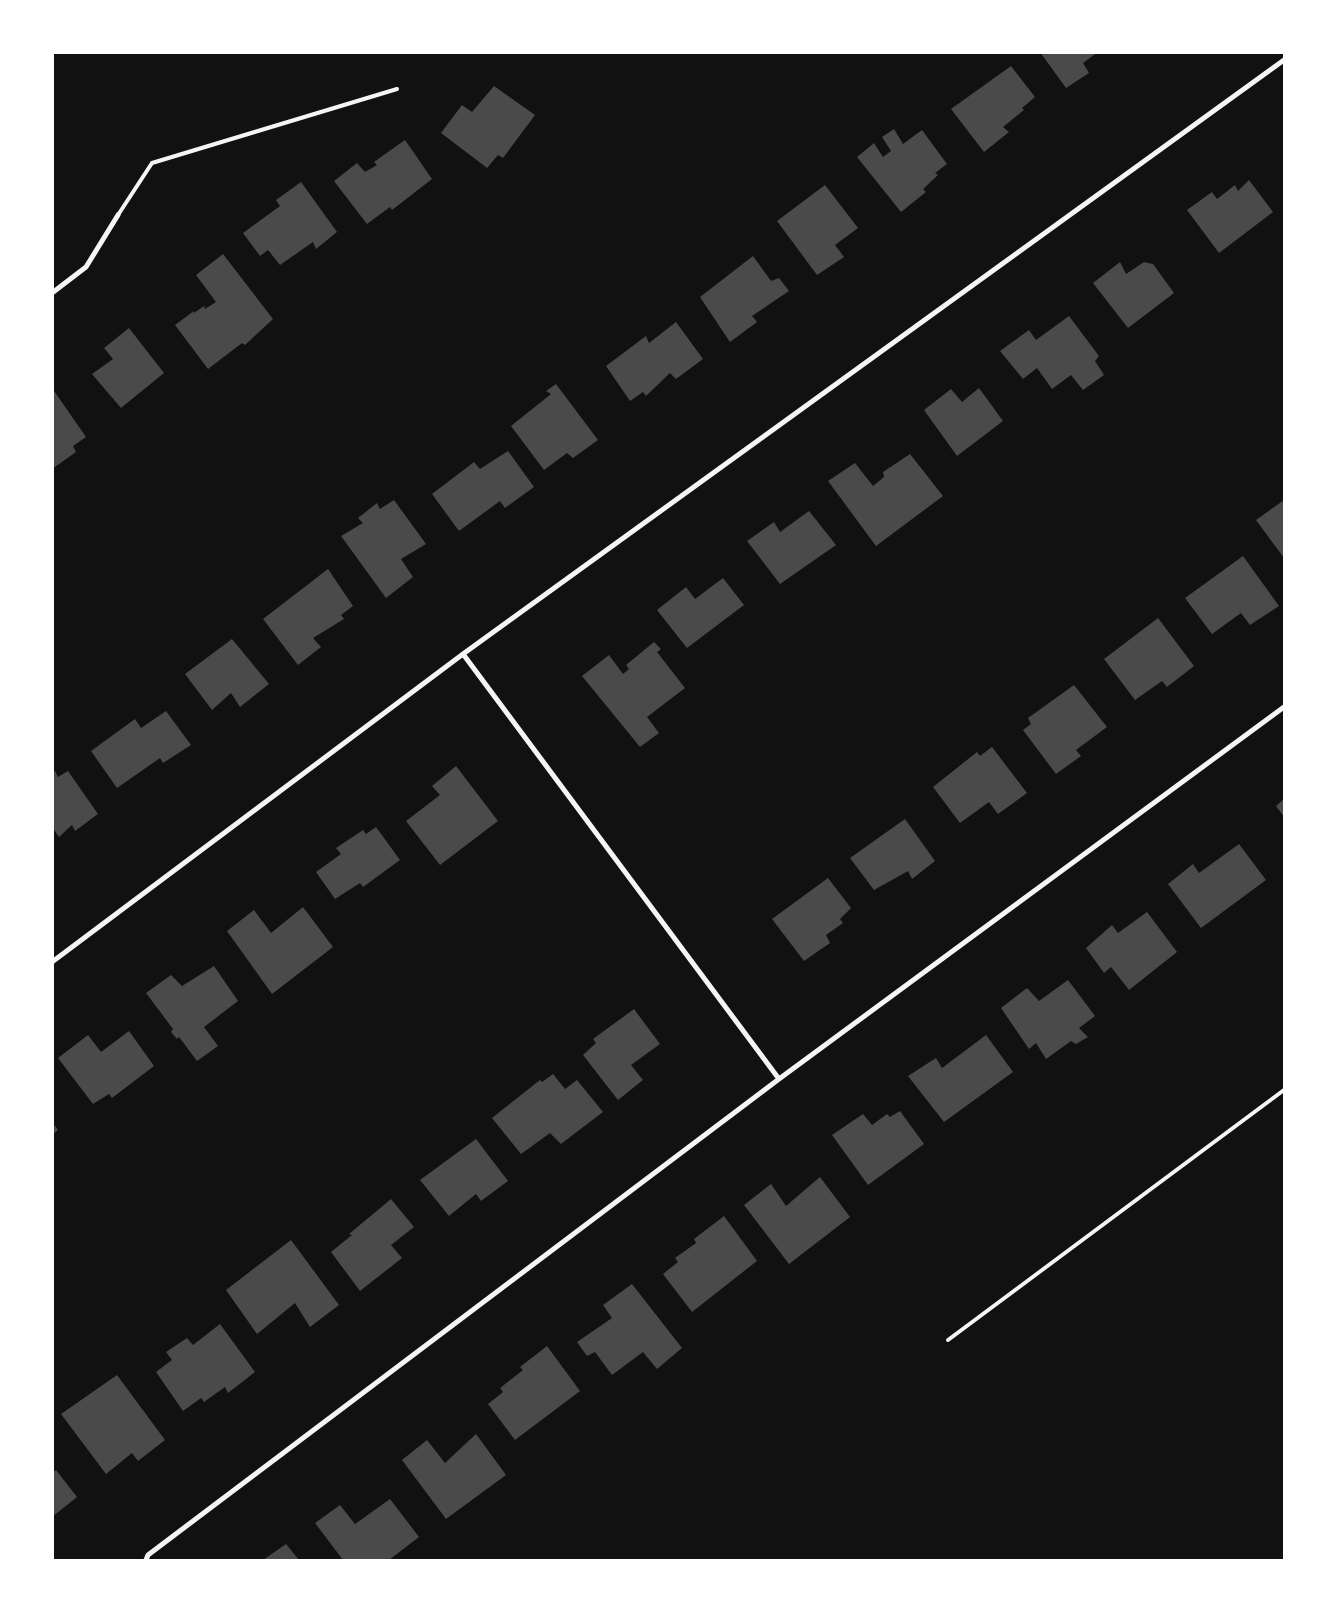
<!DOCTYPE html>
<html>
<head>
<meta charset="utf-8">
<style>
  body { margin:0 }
  #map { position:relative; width:1337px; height:1613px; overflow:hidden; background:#111; font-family:"Zilla Slab",serif }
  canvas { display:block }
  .frame { position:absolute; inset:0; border:54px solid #fff; pointer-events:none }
</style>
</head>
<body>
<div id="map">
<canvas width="1337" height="1613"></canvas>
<div class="frame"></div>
</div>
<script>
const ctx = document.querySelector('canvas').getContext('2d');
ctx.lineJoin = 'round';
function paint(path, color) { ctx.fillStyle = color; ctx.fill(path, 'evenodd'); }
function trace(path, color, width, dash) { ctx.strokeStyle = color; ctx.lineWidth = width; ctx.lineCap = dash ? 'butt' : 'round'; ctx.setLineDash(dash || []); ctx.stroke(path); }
paint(new Path2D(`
  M1040,52H1098L1083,63L1089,73L1066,88Z
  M1011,66L1035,97L1022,108L1024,110L1003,127L1009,132L984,152L951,109Z
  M494,86L535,115L503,158L498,155L487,168L441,133L462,105L472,112Z
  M894,129L903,144L922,130L947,164L935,173L938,175L923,189L926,192L901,212L857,157L874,143L883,157L891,151L882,137Z
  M405,140L432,179L392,210L390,207L367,224L334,181L357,163L365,172L377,165L374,162Z
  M1249,180L1273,212L1219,253L1187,210L1212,192L1217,199L1235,185L1238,191Z
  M301,182L337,232L316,249L313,242L280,265L268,250L260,256L243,233L280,206L276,200Z
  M825,185L858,228L835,245L844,257L817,275L777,221Z
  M223,254L273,319L245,345L242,343L208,369L175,325L194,311V313L204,306L205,309L216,302L196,275Z
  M753,256L771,281L779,278L789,291L752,316L757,322L730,342L700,297Z
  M1120,262L1126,274L1144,262L1153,264L1174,293L1128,328L1093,283Z
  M1069,316L1099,356L1095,361L1104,375L1083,390L1071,375L1052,389L1037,368L1023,379L1000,351L1029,330L1036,340Z
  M676,322L703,359L676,379L670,373L646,396L643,392L630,401L606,366L646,336L649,343Z
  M129,328L164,373L121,408L92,374L113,359L104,348Z
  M556,384L598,440L573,458L567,453L544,470L511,426L551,394L546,391Z
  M52,388L86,437L73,446L76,452L52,469Z
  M979,388L1003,421L957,456L924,410L951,389L962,402Z
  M508,451L534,487L505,508L500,501L459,531L432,494L474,462L480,469Z
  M910,454L943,496L876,546L828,481L855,463L873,486L884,477L883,472Z
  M394,500L426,544L401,559L413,577L386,598L341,536L363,523L358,518L377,503L380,509Z
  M1284,500V558L1256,520Z
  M809,511L836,545L780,584L747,541L774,522L780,532Z
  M1243,556L1279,606L1250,625L1241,613L1212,634L1185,598Z
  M328,569L353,606L341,615L344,619L313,638L321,647L298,665L263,619Z
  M723,578L744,605L687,648L657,610L686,587L695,599Z
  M1158,618L1194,666L1167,687L1162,681L1135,700L1104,659Z
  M232,639L269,684L240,707L231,693L212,710L185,674Z
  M654,642L661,649L657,652L685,688L647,717L659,733L640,747L582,676L609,655L623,674L629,669L626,665Z
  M1074,685L1107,727L1076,750L1081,756L1056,774L1023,730L1031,724L1028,718Z
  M166,711L191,745L163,763L160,758L117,788L91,751L135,719L141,728Z
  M992,747L1027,793L998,814L989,802L960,823L933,787L977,752L980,756Z
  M456,766L498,821L440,865L406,821L440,795L432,786Z
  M55,771L58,777L68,771L98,814L75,831L72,825L59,837L52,827V773Z
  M1284,799V817L1276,806Z
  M905,819L935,861L912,879L908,871L874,890L850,858Z
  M376,827L400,860L363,887L360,883L335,899L316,872L341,854L336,848L363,830L366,834Z
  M1239,844L1266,880L1201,928L1168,884L1193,864L1199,873Z
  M828,878L851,908L840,919L843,923L826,935L830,943L804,961L772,919Z
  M303,907L333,947L272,994L227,931L254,910L271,933Z
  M1147,912L1177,952L1129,990L1111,967L1104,973L1086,948L1112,925L1118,933Z
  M214,966L238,1001L204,1027L218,1046L197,1061L179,1037L177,1039L171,1032L173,1029L146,993L171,975L182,986Z
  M1068,980L1095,1016L1079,1028L1088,1037L1076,1044L1071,1041L1046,1059L1036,1043L1029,1049L1001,1008L1027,988L1039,1001Z
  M634,1009L660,1044L631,1065L643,1080L618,1100L583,1055L596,1043L593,1039Z
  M129,1031L154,1066L112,1098L109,1094L93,1104L58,1058L88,1035L101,1052Z
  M986,1035L1013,1072L944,1122L908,1076L936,1058L942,1068Z
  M553,1074L565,1089L577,1080L603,1112L561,1144L550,1133L521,1154L492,1118L540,1080L542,1082Z
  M900,1111L924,1144L868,1185L832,1135L863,1114L872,1125L887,1114L890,1117Z
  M52,1122L58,1130L52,1135Z
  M476,1139L508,1181L481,1201L476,1194L449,1216L420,1180Z
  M820,1177L850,1217L789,1264L744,1205L771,1184L786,1206Z
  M391,1199L414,1227L391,1245L402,1258L360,1291L331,1252L352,1235L349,1234Z
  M724,1216L757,1261L692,1312L663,1274L678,1262L675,1258L696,1243L694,1239Z
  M291,1240L339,1305L310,1327L295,1303L257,1334L226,1290Z
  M632,1284L682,1348L657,1369L643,1352L612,1375L595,1352L587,1356L577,1342L612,1318L603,1305Z
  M220,1324L255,1372L228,1393L225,1387L204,1402L201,1398L183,1411L156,1372L172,1360L166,1352L187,1338L193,1345Z
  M547,1346L580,1391L515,1440L488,1404L503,1392L500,1388L523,1370L520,1367Z
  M117,1375L165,1440L138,1461L132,1453L106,1474L61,1414Z
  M476,1434L506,1475L446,1519L402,1460L427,1440L445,1463Z
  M56,1470L77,1497L52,1517V1473Z
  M390,1499L419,1537L389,1560H343L315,1523L340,1505L355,1524Z
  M286,1544L299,1560H263Z`), '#4a4a4a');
trace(new Path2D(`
  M118,215L152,163L397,89
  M948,1340L1284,1090`), '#f5f5f5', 4);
trace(new Path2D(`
  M52,293L86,267L118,215
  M463,654L779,1079
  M52,962L463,654L1284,60
  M146,1560L148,1555L779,1079L1284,707`), '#f5f5f5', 5);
</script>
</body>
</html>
